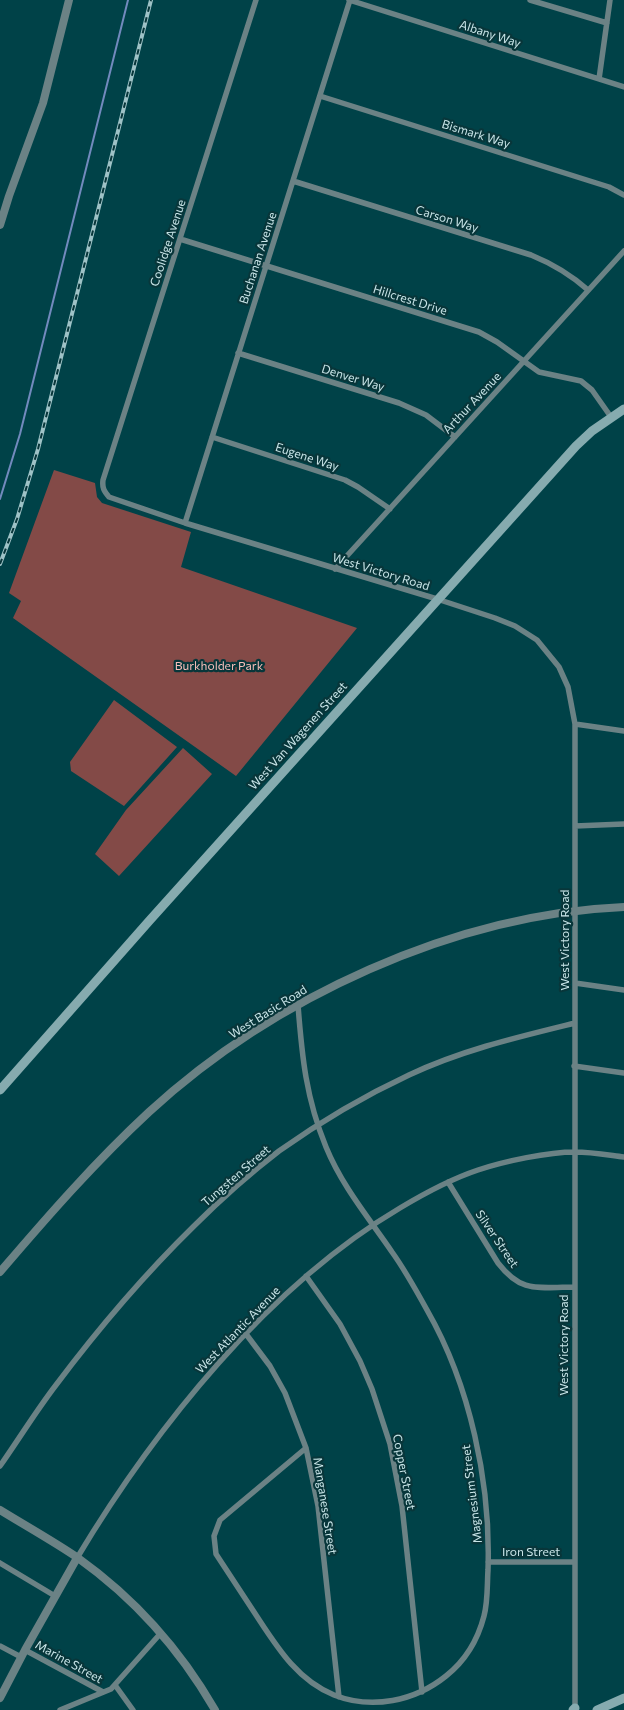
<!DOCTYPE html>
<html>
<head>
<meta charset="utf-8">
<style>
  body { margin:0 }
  canvas { display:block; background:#004248 }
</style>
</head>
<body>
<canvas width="624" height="1710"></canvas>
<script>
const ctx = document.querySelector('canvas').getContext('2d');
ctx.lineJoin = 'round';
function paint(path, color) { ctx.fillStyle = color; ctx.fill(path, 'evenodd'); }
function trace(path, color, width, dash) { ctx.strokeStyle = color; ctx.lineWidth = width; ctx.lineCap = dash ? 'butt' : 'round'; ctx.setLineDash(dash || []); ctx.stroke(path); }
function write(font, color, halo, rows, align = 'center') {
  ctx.font = font + ' Commissioner,sans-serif'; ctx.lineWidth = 4.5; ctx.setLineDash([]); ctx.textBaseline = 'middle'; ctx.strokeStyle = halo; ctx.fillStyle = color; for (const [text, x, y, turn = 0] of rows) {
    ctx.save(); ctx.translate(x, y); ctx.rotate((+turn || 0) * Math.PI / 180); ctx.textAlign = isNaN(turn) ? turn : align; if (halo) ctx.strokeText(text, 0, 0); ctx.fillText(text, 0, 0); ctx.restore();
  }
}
paint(new Path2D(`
  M54,470L95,483L97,497L102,503L191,532L181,567L357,628L236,776L13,618L21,601L9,593Z
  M114,700L177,747L124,806L71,771L70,762Z
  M183,748L212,774L119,876L95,854L126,810Z`), '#834a47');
trace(new Path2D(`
  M0,499L20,434L128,0`), '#728abd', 2);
trace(new Path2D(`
  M256,0L103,480C102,488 104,491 109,497L185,523L437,599L495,618L515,626L537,640L559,667L568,687L575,724V1710
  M349,0L624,87
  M530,0L607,23
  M599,79L610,0
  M320,96L609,187L624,195
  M293,181L531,255C553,264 570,274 588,290
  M180,239L479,332L497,342L539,372L581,381L592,390L611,417
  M238,353L399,403L426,415L455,437
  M212,437L345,480L358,487L390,509
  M185,523L350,0
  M335,569L624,251
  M575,724L624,731
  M575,826L624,824
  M575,983L624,990
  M298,1005C302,1057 306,1098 326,1147C342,1186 368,1217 392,1252C405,1270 416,1290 427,1310C470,1385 491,1483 488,1570C487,1585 488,1601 484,1616C478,1639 465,1661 446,1676C415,1701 372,1710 334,1695C297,1680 277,1647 256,1615C242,1594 229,1574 216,1554L214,1536L220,1520L306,1448
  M574,1066L624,1073
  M448,1182L498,1263C522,1294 538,1287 574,1287
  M306,1276L340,1324L360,1361L372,1389L390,1444L402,1506L422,1692
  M246,1334L270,1366L285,1393L306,1448L318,1506L339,1697
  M0,1466C19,1439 36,1411 56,1385C98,1329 144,1275 194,1226C221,1199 249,1174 279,1151C320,1122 364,1096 409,1075C462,1050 518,1037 575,1023
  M77,1558C155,1428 268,1286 400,1208C425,1193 451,1179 478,1170C505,1161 548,1152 575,1152C591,1152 608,1155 624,1157
  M488,1562H574
  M0,1563L55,1596
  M0,1646L21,1657
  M25,1650L103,1692
  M115,1685L133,1710
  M60,1710L111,1689L160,1634`), '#6b8285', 5.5);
trace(new Path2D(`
  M0,225L9,196L43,103L69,0
  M0,1272C47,1217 95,1162 149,1112C273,998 454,914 624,907
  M0,1510C26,1526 53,1541 78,1558C134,1598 181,1651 215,1710
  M0,1698L25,1650L77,1558`), '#6b8285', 8);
trace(new Path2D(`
  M0,1090L150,920L576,446L592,431L624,409
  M573,1710L575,1708
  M597,1710L624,1698`), '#86abaf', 9);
const rail = new Path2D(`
  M0,564L17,519L38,449L151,0`);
trace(rail, '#9ec2c6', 4);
trace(rail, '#08363a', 2, [5.5]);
write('12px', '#c9e5e8', '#08363a', [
  ["Albany Way",490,34,18],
  ["Bismark Way",476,134,17],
  ["Carson Way",447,219,17],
  ["Coolidge Avenue",168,243,-72],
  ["Buchanan Avenue",258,258,-72],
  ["Hillcrest Drive",410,300,17],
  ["Denver Way",353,378,17],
  ["Arthur Avenue",472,403,-47],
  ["Eugene Way",307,457,18],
  ["West Victory Road",381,572,17],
  ["West Van Wagenen Street",298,736,-48],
  ["West Victory Road",565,940,-90],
  ["West Basic Road",268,1012,-32],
  ["Tungsten Street",236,1176,-41],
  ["Silver Street",497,1239,56],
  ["West Atlantic Avenue",238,1330,-46],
  ["West Victory Road",564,1345,-90],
  ["Copper Street",404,1472,79],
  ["Magnesium Street",472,1494,-97],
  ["Manganese Street",325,1506,81],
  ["Iron Street",531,1552],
  ["Marine Street",69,1662,29]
]);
write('12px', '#f8bfba', '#08363a', [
  ["Burkholder Park",219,666]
]);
</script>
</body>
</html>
